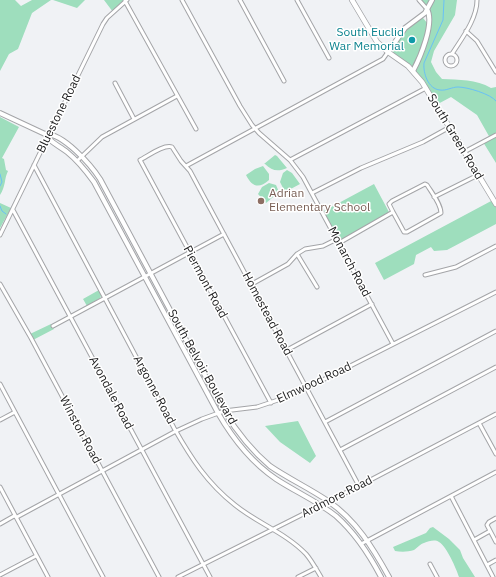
<!DOCTYPE html>
<html>
<head>
<meta charset="utf-8">
<style>
  body { margin:0 }
  canvas { display:block; background:#f0f2f5 }
</style>
</head>
<body>
<canvas width="496" height="577"></canvas>
<script>
const ctx = document.querySelector('canvas').getContext('2d');
ctx.lineJoin = 'round';
function paint(path, color) { ctx.fillStyle = color; ctx.fill(path, 'evenodd'); }
function trace(path, color, width, dash) { ctx.strokeStyle = color; ctx.lineWidth = width; ctx.lineCap = dash ? 'butt' : 'round'; ctx.setLineDash(dash || []); ctx.stroke(path); }
function write(font, color, halo, rows, align = 'center') {
  ctx.font = font + ' "IBM Plex Sans",sans-serif'; ctx.lineWidth = 3; ctx.setLineDash([]); ctx.textBaseline = 'middle'; ctx.strokeStyle = halo; ctx.fillStyle = color; for (const [text, x, y, turn = 0] of rows) {
    ctx.save(); ctx.translate(x, y); ctx.rotate((+turn || 0) * Math.PI / 180); ctx.textAlign = isNaN(turn) ? turn : align; if (halo) ctx.strokeText(text, 0, 0); ctx.fillText(text, 0, 0); ctx.restore();
  }
}
paint(new Path2D(`
  M0,0H15L21,6L32,0H51L32,13L18,49L9,54L0,71Z
  M53,0H85L77,8Z
  M104,0H127L113,12Z
  M419,0H457L455,15L434,51L431,62L436,72L442,79C459,80 476,79 491,88L496,87V163L483,142L490,138L477,115L451,97L436,105L418,76L388,52L401,32L421,18H423L428,24L429,15Z
  M0,117L19,127L2,158L4,159L6,170L8,171C4,179 6,186 0,195Z
  M275,155L277,156L287,168C278,172 272,171 265,164H264Z
  M263,166L269,174V180C259,189 252,187 246,175L255,169Z
  M287,170L292,173L300,184L287,191L284,190L280,182L283,173Z
  M269,183L276,185L279,192L266,203L258,194L262,187Z
  M374,184L390,214L339,243L322,212Z
  M493,200L496,204V224L447,250L434,251L431,247L416,255L414,264L384,280L375,263Z
  M0,203L11,208L0,228Z
  M99,290L101,296L100,298L87,306L83,299Z
  M51,324L54,329L33,340L30,334Z
  M298,421L316,456L310,463L280,442L265,426Z
  M433,527L449,539L460,550L463,558L475,577H459C456,568 447,547 439,542C435,539 429,541 424,543C420,544 417,548 414,550C408,552 401,552 395,551L393,547L426,533L430,528Z`), '#9edebd');
trace(new Path2D(`
  M444,0L443,20L424,63C423,73 428,89 440,90C446,91 452,87 458,87C467,87 491,94 496,101
  M0,174L2,182L0,186
  M0,206L2,211L6,214`), '#69c1f6', 1);
const minor = new Path2D(`
  M182,0L240,106L252,125L259,133L290,160L303,177L393,344
  M240,0L284,81
  M297,0L329,58
  M419,0L427,9
  M125,1L196,129
  M466,31L477,41L496,72
  M445 60a6 6 0 1 1 12 0a6 6 0 1 1-12 0Z
  M452,54C462,38 477,19 477,0
  M115,83L134,119
  M464,152L496,135
  M290,160L426,88
  M77,161L102,137L177,96
  M34,165L174,428C191,458 207,483 235,505C257,523 286,533 306,554C312,561 316,569 321,577
  M186,166L383,59L388,52
  M425,184L427,185C432,193 441,204 441,213L407,232H404L393,212L389,204L392,201Z
  M312,193L361,168L423,142L450,127
  M434,197L478,175
  M13,210L210,577
  M0,235L103,24L107,18L127,0
  M339,243L393,212
  M297,254L317,287
  M425,275L456,267L496,246
  M0,284L31,338L159,577
  M252,284L288,264L297,254L305,249L323,246L337,239
  M53,326L224,234
  M287,350L372,304
  M0,384L103,577
  M271,403L140,160C148,156 164,144 172,147L181,161L190,171L359,486
  M0,420L15,412
  M325,422L496,331
  M479,423L496,454
  M340,450L496,367
  M0,487L48,577
  M451,496L493,577
  M496,518L489,522L487,525L496,542
  M0,524L14,516L17,517L176,431L202,419L224,411L257,407L293,395L496,292
  M474,540L490,531
  M361,544L496,472
  M430,564L437,577
  M487,565L496,560
  M0,575L36,556
  M178,577L359,486L496,414
  M298,577L316,568`);
const tertiary = new Path2D(`
  M388,52L405,28L425,13L432,0
  M413,71C420,58 435,23 427,9
  M0,113L45,134C63,133 91,165 100,179L224,411C237,432 251,450 270,466C289,479 309,488 328,501C356,520 373,548 389,577
  M45,134C49,142 60,146 67,152C77,160 86,171 94,182L218,413C233,439 251,462 276,479C296,492 317,501 336,516C355,533 369,554 381,577`);
const secondary = new Path2D(`
  M352,0L377,42L388,52L408,66L422,82L496,204`);
trace(minor, '#a4a5a8', 5);
trace(tertiary, '#a4a5a8', 6);
trace(secondary, '#a4a5a8', 6);
trace(minor, '#fff', 3);
trace(tertiary, '#fff', 4);
trace(secondary, '#fff', 4.5);
for (const [x, y, r, color] of [
  [412,40,4,"#0f9aa8"],
  [261,201,4,"#8d6e63"]
]) { const dot = new Path2D(); dot.arc(x, y, r, 0, 2 * Math.PI); ctx.fillStyle = color; ctx.fill(dot); trace(dot, '#fff', 1.5); }
write('12px', '#0d838f', '#fff', [
  ["South Euclid",404,33],
  ["War Memorial",404,47]
], 'right');
write('12px', '#202021', '#fff', [
  ["Bluestone Road",59,114,-64],
  ["South Green Road",455,137,59],
  ["Monarch Road",349,262,62],
  ["Piermont Road",205,282,62],
  ["Homestead Road",267,314,62],
  ["South Belvoir Boulevard",202,367,61],
  ["Elmwood Road",314,383,-25],
  ["Argonne Road",154,390,62],
  ["Avondale Road",111,393,62],
  ["Winston Road",80,430,62],
  ["Ardmore Road",337,497,-27]
]);
write('12px', '#785e54', '#fff', [
  ["Adrian",269,194],
  ["Elementary School",269,208]
], 'left');
</script>
</body>
</html>
